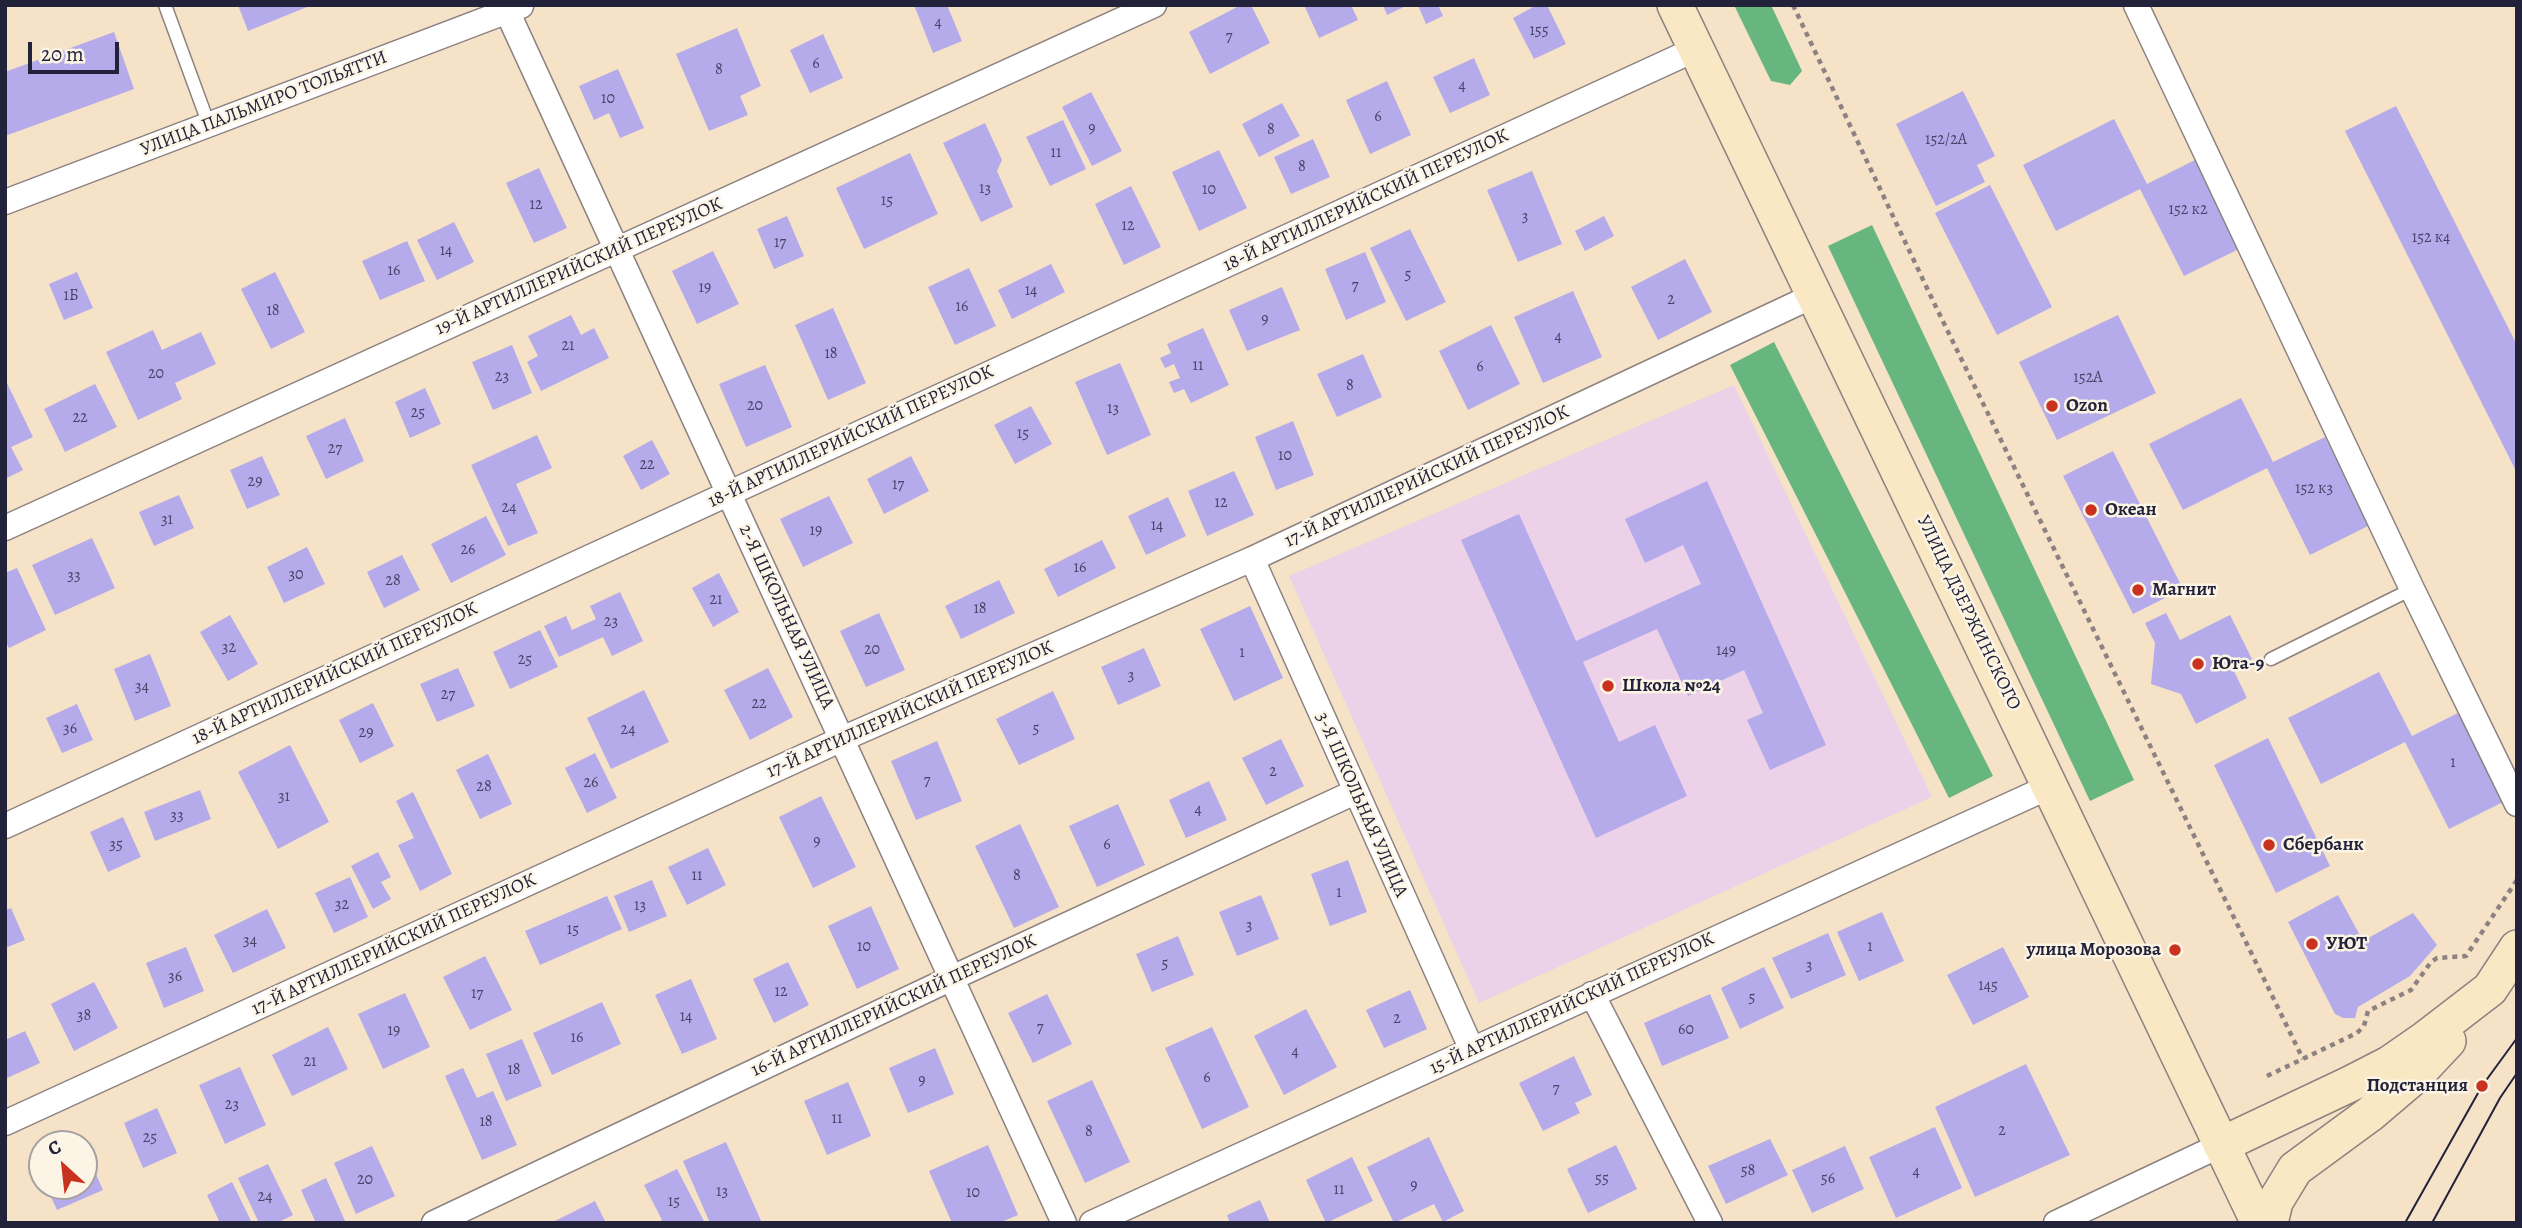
<!DOCTYPE html>
<html>
<head>
<meta charset="utf-8">
<style>
  body { margin:0 }
  #map { position:relative; width:2522px; height:1228px; overflow:hidden; background:#f5e2c7; font-family:Alegreya,serif }
  canvas { display:block }
  .frame { position:absolute; inset:0; border:7px solid #22223b; pointer-events:none }
  .north { position:absolute; left:28px; top:1130px; width:70px; height:70px; box-sizing:border-box; background:#fcf5e5; border:2px solid #a5a1a1; border-radius:50%; rotate:333deg; font-size:19px; font-weight:700; line-height:28px; text-align:center; color:#22223b }
  .north::after { content:''; display:block; margin:auto; width:24px; height:32px; background:#c8321e; clip-path:polygon(50% 0,100% 100%,50% 72%,0 100%) }
  .scale { position:absolute; left:28px; top:42px; width:91px; height:32px; box-sizing:border-box; border:4px solid #22223b; border-top:0; padding-left:9px; font-size:21px; line-height:24px; white-space:nowrap; color:#22223b; -webkit-text-stroke:5px #fcf5e5; paint-order:stroke }
</style>
</head>
<body>
<div id="map">
<canvas width="2522" height="1228"></canvas>
<div class="frame"></div>
<div class="north">С</div>
<div class="scale">20 m</div>
</div>
<script>
const ctx = document.querySelector('canvas').getContext('2d');
ctx.lineJoin = 'round';
function paint(path, color) { ctx.fillStyle = color; ctx.fill(path, 'evenodd'); }
function trace(path, color, width, dash) { ctx.strokeStyle = color; ctx.lineWidth = width; ctx.lineCap = dash ? 'butt' : 'round'; ctx.setLineDash(dash || []); ctx.stroke(path); }
function write(font, color, halo, rows, align = 'center') {
  ctx.font = font + ' Alegreya,serif'; ctx.lineWidth = 5; ctx.setLineDash([]); ctx.textBaseline = 'middle'; ctx.strokeStyle = halo; ctx.fillStyle = color; for (const [text, x, y, turn = 0] of rows) {
    ctx.save(); ctx.translate(x, y); ctx.rotate((+turn || 0) * Math.PI / 180); ctx.textAlign = isNaN(turn) ? turn : align; if (halo) ctx.strokeText(text, 0, 0); ctx.fillText(text, 0, 0); ctx.restore();
  }
}
paint(new Path2D(`
  M1734,385L1932,797L1479,1003L1289,576Z`), '#edd1e9');
paint(new Path2D(`
  M1734,5H1771L1802,71L1790,85L1771,81Z
  M1872,225L2134,780L2090,801L1828,246Z
  M1774,342L1993,776L1949,798L1730,365Z`), '#67b57f');
paint(new Path2D(`
  M238,5H312L248,31Z
  M914,5H947L962,41L933,53Z
  M1241,5H1251L1270,43L1210,74L1189,32Z
  M1304,5H1351L1358,20L1319,38Z
  M1383,5H1408L1387,15Z
  M1418,5H1438L1443,16L1426,24Z
  M1537,5H1547L1566,44L1534,59L1513,18Z
  M737,28L761,86L740,96L748,115L709,131L676,54Z
  M114,32L134,89L5,136V72Z
  M823,34L843,78L810,93L790,50Z
  M1474,58L1490,95L1450,113L1433,77Z
  M618,69L644,128L620,138L609,113L594,120L579,86Z
  M1387,81L1411,135L1370,154L1346,100Z
  M1963,91L1995,156L1977,165L1985,182L1936,206L1896,124Z
  M1091,92L1122,151L1092,166L1062,107Z
  M1282,103L1300,136L1259,157L1242,124Z
  M2396,106L2517,345V473L2345,131Z
  M2114,119L2147,184L2199,158L2243,247L2184,276L2140,189L2056,231L2023,165Z
  M1063,120L1086,169L1050,186L1026,137Z
  M985,123L1002,160L997,171L1013,207L981,222L943,143Z
  M1313,139L1330,177L1291,194L1274,157Z
  M1219,150L1247,208L1199,231L1172,172Z
  M910,153L938,214L864,249L836,188Z
  M539,168L567,228L534,243L506,183Z
  M1532,171L1562,244L1518,262L1487,190Z
  M1990,185L2052,307L1997,335L1935,213Z
  M1131,186L1161,247L1124,265L1095,204Z
  M787,216L804,256L774,269L757,229Z
  M1604,216L1614,236L1585,251L1575,231Z
  M454,222L474,262L437,280L417,240Z
  M1410,229L1446,302L1406,321L1370,248Z
  M407,241L425,281L380,300L362,261Z
  M713,251L739,304L697,324L672,271Z
  M1365,252L1386,302L1346,320L1325,269Z
  M1685,259L1712,312L1658,340L1631,287Z
  M1051,264L1065,292L1012,319L998,290Z
  M969,268L996,326L955,345L928,287Z
  M77,272L93,308L64,320L49,284Z
  M275,272L305,332L271,349L241,289Z
  M1282,287L1300,330L1247,351L1229,310Z
  M1573,291L1602,357L1543,383L1514,317Z
  M833,308L866,383L828,400L795,325Z
  M571,315L581,335L594,328L609,358L541,391L527,362L538,356L528,336Z
  M2118,315L2156,393L2057,440L2019,362Z
  M1491,325L1520,384L1468,410L1439,351Z
  M1203,328L1229,385L1191,403L1184,389L1174,393L1169,382L1180,378L1174,364L1165,368L1160,358L1171,353L1167,344Z
  M153,330L162,350L201,332L216,364L175,383L182,399L138,420L106,352Z
  M512,345L532,393L493,410L472,362Z
  M1363,354L1382,397L1337,417L1317,374Z
  M1120,363L1151,435L1107,455L1075,382Z
  M765,365L792,427L746,447L719,384Z
  M5,379L33,437L11,447L23,470L5,479Z
  M95,384L117,427L65,452L44,409Z
  M425,388L441,424L410,438L395,402Z
  M2241,398L2273,462L2325,437L2370,525L2310,555L2267,468L2183,510L2149,444Z
  M1031,406L1052,444L1015,464L994,425Z
  M345,418L364,461L326,479L306,436Z
  M1293,421L1314,475L1276,490L1255,437Z
  M537,435L552,468L516,484L538,533L508,546L471,465Z
  M652,440L670,474L641,490L623,456Z
  M2113,451L2183,589L2133,614L2063,476Z
  M262,456L280,495L247,509L230,470Z
  M911,456L929,491L884,514L867,479Z
  M1234,471L1254,515L1207,536L1188,491Z
  M1707,481L1826,745L1770,770L1747,720L1763,713L1744,670L1688,696L1657,629L1583,662L1619,742L1655,725L1687,796L1596,838L1461,540L1519,514L1576,641L1701,584L1683,545L1645,563L1625,519Z
  M179,495L194,528L154,546L139,512Z
  M829,496L853,543L803,567L780,519Z
  M1168,497L1186,536L1146,555L1128,516Z
  M486,516L506,555L451,583L431,544Z
  M92,538L115,588L55,615L32,565Z
  M1102,540L1116,568L1058,597L1044,569Z
  M307,547L325,584L284,603L267,567Z
  M402,555L420,590L384,608L367,572Z
  M17,568L46,630L9,648L5,640V573Z
  M719,573L739,612L713,627L692,588Z
  M999,580L1015,613L961,639L945,606Z
  M620,592L643,641L612,656L603,637L559,657L544,626L566,616L572,630L596,619L590,606Z
  M1250,606L1283,678L1234,701L1200,629Z
  M879,613L905,670L866,687L840,631Z
  M2166,613L2180,640L2230,615L2252,659L2233,669L2247,698L2196,724L2181,694L2151,684L2155,643L2145,623Z
  M230,615L258,664L228,681L200,632Z
  M540,630L558,667L510,689L493,652Z
  M1144,648L1161,686L1118,705L1101,667Z
  M150,654L171,706L135,721L114,669Z
  M458,668L475,706L437,722L420,684Z
  M768,668L793,717L750,740L724,690Z
  M2379,672L2412,736L2464,710L2509,799L2449,829L2405,742L2321,784L2288,718Z
  M644,690L669,742L611,769L587,718Z
  M1053,691L1075,739L1019,765L996,719Z
  M373,703L394,746L360,763L339,720Z
  M77,704L93,740L62,753L46,718Z
  M2268,738L2330,866L2276,893L2214,765Z
  M1281,739L1304,786L1266,805L1242,758Z
  M937,741L962,801L916,820L891,761Z
  M290,745L329,822L278,849L238,772Z
  M595,753L617,798L587,813L565,768Z
  M488,754L512,804L480,819L456,770Z
  M1209,781L1227,820L1186,838L1169,800Z
  M200,790L211,819L155,841L144,812Z
  M413,792L452,874L420,891L398,845L414,838L396,801Z
  M821,796L856,867L813,888L779,817Z
  M1118,804L1145,865L1097,887L1069,826Z
  M123,817L141,857L108,872L90,832Z
  M1020,824L1059,907L1014,928L975,846Z
  M708,848L726,885L687,905L668,867Z
  M378,852L391,877L381,882L391,899L373,909L351,866Z
  M1348,860L1367,912L1330,926L1311,874Z
  M350,877L368,917L334,933L315,893Z
  M652,880L667,916L629,932L614,896Z
  M1261,895L1279,939L1237,956L1219,912Z
  M2338,895L2363,941L2413,913L2437,945L2410,976L2358,1007L2355,1018H2343L2335,1014L2288,922Z
  M607,896L622,929L540,965L525,931Z
  M871,906L899,969L857,989L828,926Z
  M11,908L25,940L5,948V910Z
  M267,909L286,948L233,973L214,935Z
  M1882,912L1904,961L1859,981L1837,932Z
  M1828,933L1846,975L1791,999L1772,958Z
  M1178,936L1194,975L1152,992L1136,954Z
  M186,947L204,991L164,1008L146,963Z
  M2003,947L2029,997L1973,1025L1947,975Z
  M485,956L512,1010L470,1030L443,977Z
  M788,962L809,1005L774,1023L753,979Z
  M1764,967L1784,1008L1740,1029L1721,988Z
  M691,979L717,1039L682,1054L655,995Z
  M94,982L118,1028L74,1051L51,1004Z
  M1410,990L1427,1029L1384,1048L1366,1010Z
  M405,993L430,1047L383,1069L358,1014Z
  M1047,994L1072,1044L1033,1063L1008,1013Z
  M1710,994L1729,1038L1662,1066L1644,1023Z
  M602,1002L621,1044L552,1075L533,1033Z
  M1306,1009L1337,1067L1284,1095L1254,1036Z
  M328,1027L348,1069L292,1096L272,1055Z
  M1212,1027L1249,1107L1202,1129L1165,1048Z
  M25,1031L40,1063L5,1079V1040Z
  M522,1039L542,1086L506,1101L486,1054Z
  M935,1048L954,1094L908,1113L889,1068Z
  M1574,1056L1592,1095L1575,1103L1580,1113L1543,1131L1519,1083Z
  M2026,1064L2070,1155L1975,1197L1935,1107Z
  M240,1067L266,1125L225,1144L199,1085Z
  M463,1068L477,1098L493,1091L517,1145L482,1160L445,1076Z
  M1092,1080L1130,1162L1085,1183L1047,1101Z
  M848,1082L871,1136L827,1155L804,1101Z
  M157,1108L177,1153L143,1168L124,1123Z
  M1935,1127L1962,1188L1896,1218L1869,1157Z
  M1429,1137L1464,1211L1443,1222L1434,1204L1394,1223L1367,1167Z
  M1770,1139L1788,1175L1726,1204L1708,1166Z
  M726,1142L762,1223H710L683,1161Z
  M988,1145L1018,1215L999,1223H952L929,1171Z
  M1616,1145L1637,1189L1588,1213L1567,1169Z
  M372,1146L395,1196L356,1214L334,1163Z
  M1845,1146L1864,1189L1812,1213L1792,1170Z
  M84,1148L103,1190L57,1210L46,1186H84Z
  M1352,1157L1373,1201L1326,1223L1306,1180Z
  M268,1164L293,1215L277,1223H259L238,1178Z
  M677,1169L705,1223H656L662,1220L644,1185Z
  M326,1178L345,1221L342,1223H316L301,1190Z
  M232,1182L252,1223H220L207,1195Z
  M1260,1200L1270,1223H1230L1227,1215Z
  M595,1201L606,1223H551Z`), '#b5abeb');
const service = new Path2D(`
  M165,5L209,125
  M2271,659L2412,589`);
const minor = new Path2D(`
  M2136,5L2412,589L2517,804
  M507,11L1064,1223
  M5,202L521,6
  M5,528L1154,5
  M1252,559L1472,1050
  M5,826L1696,49
  M1592,994L1710,1223
  M5,1123L842,739L1252,559L1815,295
  M434,1223L952,978L1355,792
  M1092,1223L2051,786
  M2056,1223L2221,1145`);
const secondary = new Path2D(`
  M1675,5L2259,1223
  M2221,1145L2350,1084L2389,1064L2425,1039L2490,989L2517,948
  M2270,1223L2275,1202L2295,1169L2370,1114L2417,1074L2448,1041`);
trace(service, '#8c8281', 15);
trace(minor, '#8c8281', 27);
trace(secondary, '#8c8281', 38);
trace(new Path2D(`
  M1793,5L1935,305L2303,1059
  M2267,1076L2357,1033L2364,1026L2368,1011L2411,990L2431,962L2437,958L2466,956L2517,880`), '#8c8281', 4.5, [5, 5]);
trace(service, '#fff', 12);
trace(minor, '#fff', 24);
trace(secondary, '#fae7c3', 35);
trace(new Path2D(`
  M2405,1223L2482,1086L2517,1038
  M2432,1223L2500,1098L2517,1073`), '#22223b', 2);
for (const [x, y, r, color] of [
  [2052,406,7,"#c8321e"],
  [2091,510,7,"#c8321e"],
  [2138,590,7,"#c8321e"],
  [2198,664,7,"#c8321e"],
  [1608,686,7,"#c8321e"],
  [2269,845,7,"#c8321e"],
  [2312,944,7,"#c8321e"],
  [2175,950,7,"#c8321e"],
  [2482,1086,7,"#c8321e"]
]) { const dot = new Path2D(); dot.arc(x, y, r, 0, 2 * Math.PI); ctx.fillStyle = color; ctx.fill(dot); trace(dot, '#fcf5e5', 2.5); }
write('16px', '#474467', null, [
  ["4",938,23],
  ["155",1539,31],
  ["7",1229,37],
  ["6",816,64],
  ["8",719,70],
  ["4",1462,86],
  ["10",608,99],
  ["6",1378,117],
  ["9",1092,129],
  ["8",1271,130],
  ["152/2А",1946,140],
  ["11",1056,153],
  ["8",1302,167],
  ["13",985,189],
  ["10",1209,190],
  ["15",887,201],
  ["12",536,205],
  ["152 к2",2188,210],
  ["3",1525,217],
  ["12",1128,226],
  ["152 к4",2431,238],
  ["17",780,243],
  ["14",446,251],
  ["16",394,271],
  ["5",1408,275],
  ["7",1355,286],
  ["19",705,288],
  ["14",1031,291],
  ["1Б",71,296],
  ["2",1671,300],
  ["16",962,307],
  ["18",273,311],
  ["9",1265,320],
  ["4",1558,337],
  ["21",568,346],
  ["18",831,354],
  ["11",1198,366],
  ["6",1480,367],
  ["20",156,374],
  ["23",502,377],
  ["152А",2088,378],
  ["8",1350,386],
  ["20",755,406],
  ["13",1113,409],
  ["25",418,413],
  ["22",80,418],
  ["15",1023,434],
  ["27",335,449],
  ["10",1285,456],
  ["22",647,465],
  ["29",255,482],
  ["17",898,485],
  ["152 к3",2314,489],
  ["12",1221,503],
  ["24",509,508],
  ["31",167,520],
  ["14",1157,526],
  ["19",816,531],
  ["26",468,550],
  ["16",1080,568],
  ["30",296,575],
  ["33",74,576],
  ["28",393,581],
  ["21",716,600],
  ["18",980,609],
  ["23",611,622],
  ["32",229,648],
  ["20",872,650],
  ["149",1726,651],
  ["1",1242,653],
  ["25",525,660],
  ["3",1131,676],
  ["34",142,687],
  ["27",448,695],
  ["22",759,704],
  ["36",70,729],
  ["5",1036,729],
  ["24",628,730],
  ["29",366,733],
  ["1",2453,763],
  ["2",1273,772],
  ["7",927,781],
  ["26",591,783],
  ["28",484,787],
  ["31",284,797],
  ["4",1198,810],
  ["33",177,816],
  ["9",817,842],
  ["35",116,845],
  ["6",1107,845],
  ["11",697,876],
  ["8",1017,876],
  ["1",1339,893],
  ["32",342,905],
  ["13",640,906],
  ["3",1249,926],
  ["15",573,930],
  ["34",250,941],
  ["10",864,947],
  ["1",1870,947],
  ["5",1165,964],
  ["3",1809,966],
  ["36",175,977],
  ["145",1988,986],
  ["12",781,992],
  ["17",477,994],
  ["5",1752,998],
  ["38",84,1016],
  ["14",686,1017],
  ["2",1397,1019],
  ["7",1040,1028],
  ["60",1686,1030],
  ["19",394,1031],
  ["16",577,1038],
  ["4",1295,1052],
  ["21",310,1062],
  ["18",514,1070],
  ["6",1207,1078],
  ["9",922,1081],
  ["7",1556,1089],
  ["23",232,1105],
  ["11",837,1119],
  ["18",486,1122],
  ["2",2002,1131],
  ["8",1089,1132],
  ["25",150,1138],
  ["58",1748,1171],
  ["4",1916,1172],
  ["55",1602,1179],
  ["56",1828,1179],
  ["20",365,1180],
  ["9",1414,1186],
  ["11",1339,1190],
  ["13",722,1192],
  ["10",973,1193],
  ["24",265,1197],
  ["15",674,1202]
]);
write('19px', '#22223b', '#fcf5e5', [
  ["УЛИЦА ПАЛЬМИРО ТОЛЬЯТТИ",264,104,-21],
  ["18-Й АРТИЛЛЕРИЙСКИЙ ПЕРЕУЛОК",1366,201,-25],
  ["19-Й АРТИЛЛЕРИЙСКИЙ ПЕРЕУЛОК",579,267,-24],
  ["18-Й АРТИЛЛЕРИЙСКИЙ ПЕРЕУЛОК",851,437,-25],
  ["17-Й АРТИЛЛЕРИЙСКИЙ ПЕРЕУЛОК",1427,477,-25],
  ["УЛИЦА ДЗЕРЖИНСКОГО",1968,613,64],
  ["2-Я ШКОЛЬНАЯ УЛИЦА",786,617,65],
  ["18-Й АРТИЛЛЕРИЙСКИЙ ПЕРЕУЛОК",335,674,-25],
  ["17-Й АРТИЛЛЕРИЙСКИЙ ПЕРЕУЛОК",910,710,-24],
  ["3-Я ШКОЛЬНАЯ УЛИЦА",1361,805,66],
  ["17-Й АРТИЛЛЕРИЙСКИЙ ПЕРЕУЛОК",394,945,-25],
  ["15-Й АРТИЛЛЕРИЙСКИЙ ПЕРЕУЛОК",1572,1004,-25],
  ["16-Й АРТИЛЛЕРИЙСКИЙ ПЕРЕУЛОК",894,1006,-25]
]);
write('bold 19px', '#22223b', '#fcf5e5', [
  ["Ozon",2066,406],
  ["Океан",2105,510],
  ["Магнит",2152,590],
  ["Юта-9",2212,664],
  ["Школа №24",1622,686],
  ["Сбербанк",2283,845],
  ["УЮТ",2326,944],
  ["улица Морозова",2161,950,"right"],
  ["Подстанция",2468,1086,"right"]
], 'left');
</script>
</body>
</html>
